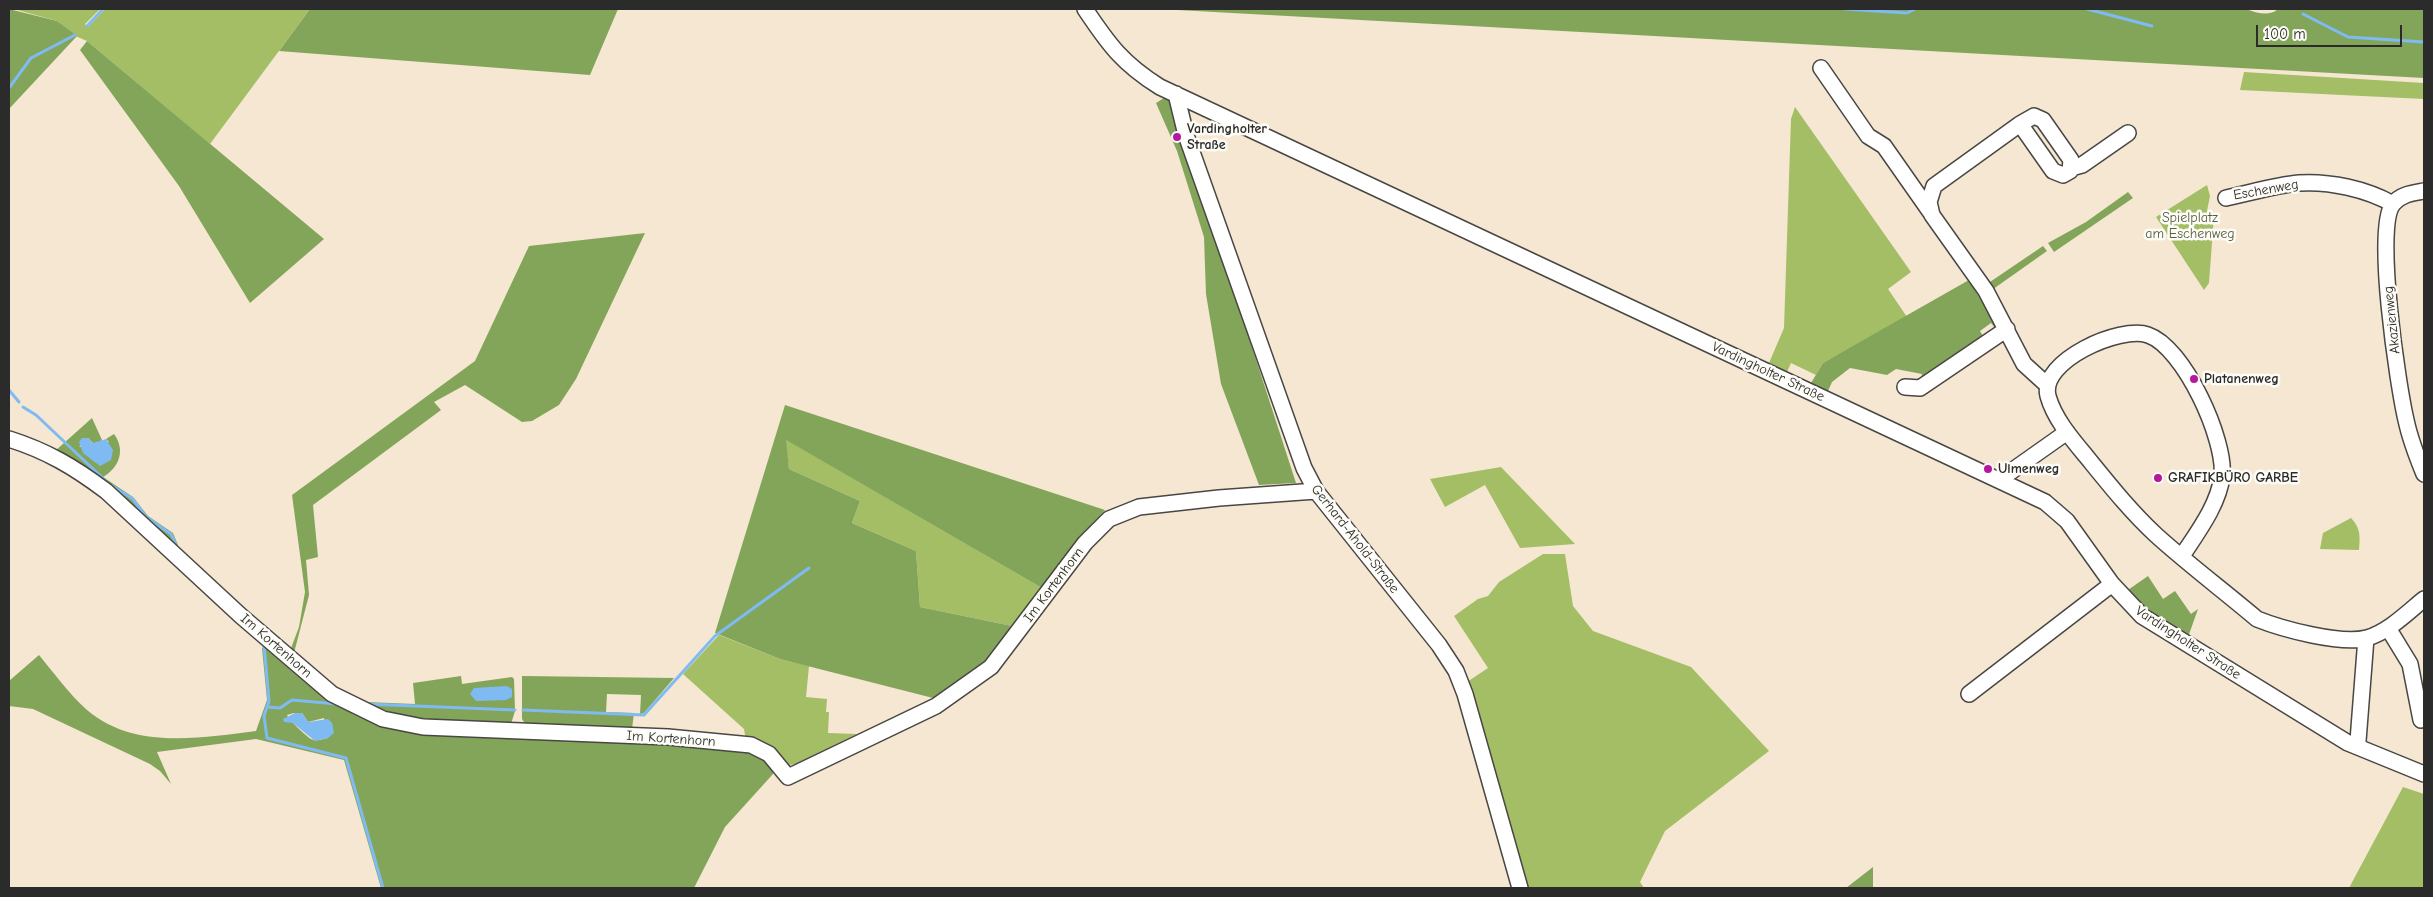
<!DOCTYPE html>
<html>
<head>
<meta charset="utf-8">
<style>
  body { margin:0 }
  #map { position:relative; width:2433px; height:897px; overflow:hidden; background:#f5e7d1; font-family:"Comic Neue",sans-serif }
  canvas { display:block }
  .frame { position:absolute; inset:0; border:10px solid #2b2b2b; pointer-events:none }
  .scale { position:absolute; left:2256px; top:25px; width:146px; height:22px; box-sizing:border-box; border:2px solid #2b2b2b; border-top:0; padding-left:6px; font-size:15px; line-height:18px; white-space:nowrap; color:#2b2b2b; -webkit-text-stroke:4px #fdfcf7; paint-order:stroke }
</style>
</head>
<body>
<div id="map">
<canvas width="2433" height="897"></canvas>
<div class="frame"></div>
<div class="scale">100 m</div>
</div>
<script>
const ctx = document.querySelector('canvas').getContext('2d');
ctx.lineJoin = 'round';
function paint(path, color) { ctx.fillStyle = color; ctx.fill(path, 'evenodd'); }
function trace(path, color, width, dash) { ctx.strokeStyle = color; ctx.lineWidth = width; ctx.lineCap = dash ? 'butt' : 'round'; ctx.setLineDash(dash || []); ctx.stroke(path); }
function write(font, color, halo, rows, align = 'center') {
  ctx.font = font + ' "Comic Neue",sans-serif'; ctx.lineWidth = 5; ctx.setLineDash([]); ctx.textBaseline = 'middle'; ctx.strokeStyle = halo; ctx.fillStyle = color; for (const [text, x, y, turn = 0] of rows) {
    ctx.save(); ctx.translate(x, y); ctx.rotate((+turn || 0) * Math.PI / 180); ctx.textAlign = isNaN(turn) ? turn : align; if (halo) ctx.strokeText(text, 0, 0); ctx.fillText(text, 0, 0); ctx.restore();
  }
}
paint(new Path2D(`
  M14,9H100L85,24L88,27L105,9H310L210,144L87,41L73,35L57,21Z
  M2244,72L2424,83V99L2240,90Z
  M1795,107L1911,272L1888,289L1907,317L1823,363L1816,375L1791,363L1787,372L1769,363L1784,328L1791,119Z
  M2207,185L2210,196L2207,211L2214,215L2209,283L2204,290L2156,217Z
  M785,439L1042,588L1012,626L920,607L916,551L852,523L860,501L789,469Z
  M1501,467L1575,544L1520,548L1485,485L1445,507L1430,479Z
  M2351,518C2361,528 2360,537 2359,550L2320,549L2323,533Z
  M1543,554H1565L1573,606L1593,631L1691,667L1769,751L1665,831L1640,882L1644,888H1528L1467,682L1488,668L1454,616L1478,599L1488,596L1499,582Z
  M719,635L780,659L809,666L806,697L827,699L826,712H829L828,733L857,734L796,764L789,765L746,740L744,729L683,674Z
  M2403,787L2424,794V888H2349Z`), '#a4be65');
paint(new Path2D(`
  M9,9L57,21L77,36L9,109Z
  M310,9H618L590,75L279,51Z
  M1159,9H2246C2257,13 2269,17 2278,9H2424V78Z
  M87,41L324,239L250,303L179,186L80,50Z
  M1164,98L1173,103L1296,483L1259,485L1221,384L1206,294L1204,237L1177,151L1156,103Z
  M2128,192L2133,198L2054,252L2048,243L2086,222Z
  M645,233L576,379L559,405L532,421L522,422L465,385L434,402L441,410L313,505L318,557L306,560L309,595L294,653L290,651L299,627L305,592L292,495L475,361L529,246Z
  M2043,246L2047,251L1989,292L1984,286Z
  M1969,280L1997,327L1995,328L1991,323L1980,331L1985,339L1921,381L1922,374L1896,369L1887,375L1850,368L1832,382L1828,391L1811,383L1823,363Z
  M785,405L1105,510L1086,531L1042,588L786,440L789,469L860,501L852,523L916,551L920,607L1012,626L985,661L933,698L780,659L715,633Z
  M92,418L102,440L98,443H93L88,438L79,447L109,442L106,439L114,434C126,450 119,468 103,477L133,497L148,516L173,533L178,545H173L55,451Z
  M2148,576L2163,599L2175,591L2191,614L2198,609L2187,640L2144,613L2125,592Z
  M267,644L366,717L753,752L764,757L773,768V774L725,827L694,888H381L344,760L256,739L157,752L171,784L160,771L150,764L33,709L9,706V681L39,655C54,673 69,694 87,710C134,750 200,738 256,731L267,700L262,648ZM294,713H302L308,722L324,718L328,738C322,739 316,742 311,739C305,735 289,720 287,715Z
  M461,676L462,684L512,677L514,679L515,711L511,724C461,722 412,726 366,702L415,704L413,683Z
  M522,676L674,678L644,713L640,714L641,695L607,694L606,712L634,713L632,729L526,725L522,719Z
  M1873,867V888H1846Z`), '#83a55a');
paint(new Path2D(`
  M82,438H88L93,443L106,439L113,450L111,460L100,466L83,453L79,442Z
  M507,686L512,689V697L506,700L476,701L470,694L474,688Z
  M295,713H302L308,722L328,719L332,723L334,733L328,738L315,741L293,723L284,722L283,719Z`), '#7fbbf2');
trace(new Path2D(`
  M1845,9L1907,13L1915,9
  M2087,9L2152,26
  M2303,14L2348,37L2424,42
  M87,26L103,9
  M9,88L31,58L75,35
  M9,390L19,402
  M23,407L36,415L109,484L133,499L146,517L171,534L176,545
  M261,643L264,645L269,701L264,716L267,738L346,758L383,888
  M366,704L515,710
  M268,707L280,708L292,700L337,704
  M523,710L644,715L715,636L809,568`), '#7fbbf2', 3);
const minor = new Path2D(`
  M1085,9C1109,45 1123,64 1160,87L2045,502L2067,521L2112,584L2142,616L2348,743L2424,774
  M1821,68L1868,136L1884,146L1931,213
  M1176,94L1186,135L1304,468L1316,491L1439,645L1456,671L1465,694L1520,888
  M2020,124L2053,171L2063,175L2070,171L2071,160L2043,120L2034,116L2020,124L1934,186L1929,202L1932,215L1986,291L2024,364L2046,384
  M2071,168L2082,165L2128,133
  M2424,191C2413,193 2401,194 2393,204C2374,227 2398,386 2406,420C2410,439 2417,457 2424,474
  M2226,198C2250,193 2275,185 2299,183C2330,181 2366,189 2393,204
  M1905,387L1920,388L2007,329
  M9,439C47,451 74,467 106,491L241,616L332,694L383,719L423,727L668,737L751,745L769,754L788,777L936,706L991,667L1085,543L1109,519L1139,507L1219,498L1316,491
  M1999,480L2067,432
  M2182,556C2197,533 2219,504 2222,476C2226,440 2184,347 2148,335C2121,325 2039,361 2048,396C2054,418 2071,438 2086,456C2108,483 2130,511 2156,535C2188,564 2224,591 2257,619C2282,629 2341,645 2367,638C2388,632 2407,613 2424,599
  M2388,628L2410,664L2421,720
  M1969,694L2112,584
  M2358,741L2366,638`);
trace(minor, '#494744', 18);
trace(minor, '#fff', 15);
for (const [x, y, r, color] of [
  [1177,137,5,"#b5179e"],
  [2194,379,5,"#b5179e"],
  [1988,469,5,"#b5179e"],
  [2158,478,5,"#b5179e"]
]) { const dot = new Path2D(); dot.arc(x, y, r, 0, 2 * Math.PI); ctx.fillStyle = color; ctx.fill(dot); trace(dot, '#fdfcf7', 2); }
write('bold 14px', '#2b2b2b', '#fdfcf7', [
  ["Vardingholter",1187,129],
  ["Straße",1187,145],
  ["Platanenweg",2204,379],
  ["Ulmenweg",1998,469],
  ["GRAFIKBÜRO GARBE",2168,478]
], 'left');
write('14px', '#2b2b2b', '#fdfcf7', [
  ["Eschenweg",2266,190,-10],
  ["Akazienweg",2392,320,-96],
  ["Vardingholter Straße",1768,372,25],
  ["Gerhard-Ahold-Straße",1355,539,52],
  ["Im Kortenhorn",1054,585,-53],
  ["Vardingholter Straße",2188,643,33],
  ["Im Kortenhorn",276,646,41],
  ["Im Kortenhorn",671,739,4]
]);
write('14px', '#555e3f', '#fdfcf7', [
  ["Spielplatz",2190,218],
  ["am Eschenweg",2190,234]
]);
</script>
</body>
</html>
